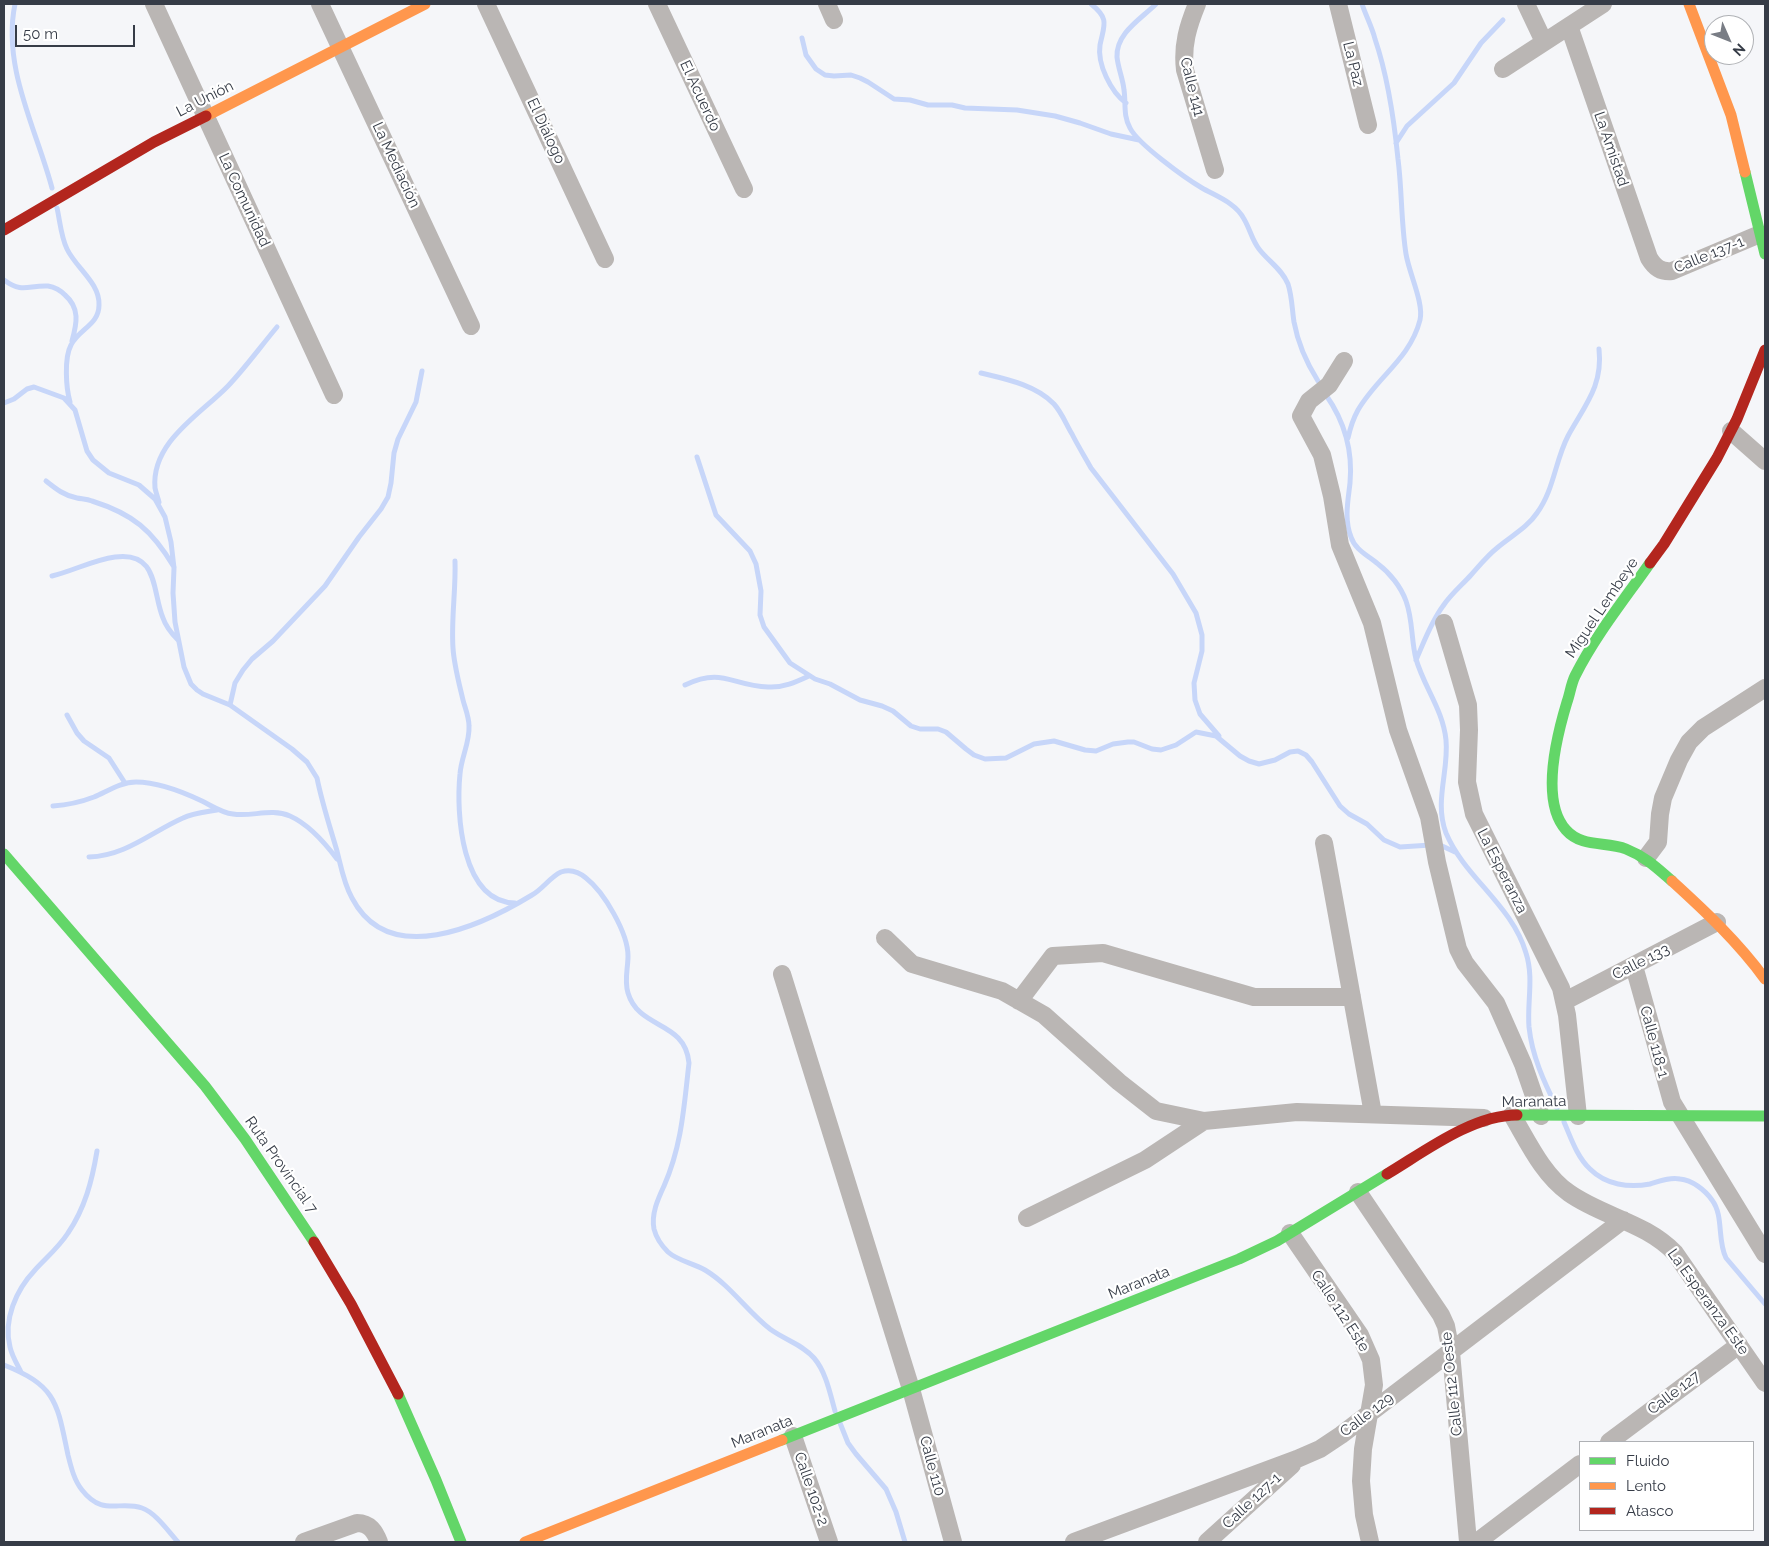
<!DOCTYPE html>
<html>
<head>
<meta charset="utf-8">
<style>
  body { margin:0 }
  #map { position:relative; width:1769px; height:1546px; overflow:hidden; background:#f5f6f9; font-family:Raleway,sans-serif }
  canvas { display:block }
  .frame { position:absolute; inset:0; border:5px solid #363c47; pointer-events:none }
  .legend { position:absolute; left:1579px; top:1441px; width:175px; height:90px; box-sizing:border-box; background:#fff; border:1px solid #afb1b5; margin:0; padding:6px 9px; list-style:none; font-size:15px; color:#363c47 }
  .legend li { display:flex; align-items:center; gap:10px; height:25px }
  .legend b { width:25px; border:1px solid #afb1b5 }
  .north { position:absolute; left:1704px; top:15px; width:50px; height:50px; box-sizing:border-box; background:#fff; border:1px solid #afb1b5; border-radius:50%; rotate:134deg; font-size:14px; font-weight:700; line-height:20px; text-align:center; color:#363c47 }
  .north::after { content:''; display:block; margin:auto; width:18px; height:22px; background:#797d85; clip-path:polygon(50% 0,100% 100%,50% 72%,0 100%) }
  .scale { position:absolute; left:15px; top:25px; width:120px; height:22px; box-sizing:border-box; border:2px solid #363c47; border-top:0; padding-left:6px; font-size:15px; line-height:18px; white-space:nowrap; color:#363c47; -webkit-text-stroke:4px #fff; paint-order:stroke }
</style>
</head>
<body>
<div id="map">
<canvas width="1769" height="1546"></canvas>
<div class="frame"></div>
<ul class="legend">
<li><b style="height:6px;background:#63d668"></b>Fluido</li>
<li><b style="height:6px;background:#ff974d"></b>Lento</li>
<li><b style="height:6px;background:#b3261e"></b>Atasco</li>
</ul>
<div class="north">N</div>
<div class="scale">50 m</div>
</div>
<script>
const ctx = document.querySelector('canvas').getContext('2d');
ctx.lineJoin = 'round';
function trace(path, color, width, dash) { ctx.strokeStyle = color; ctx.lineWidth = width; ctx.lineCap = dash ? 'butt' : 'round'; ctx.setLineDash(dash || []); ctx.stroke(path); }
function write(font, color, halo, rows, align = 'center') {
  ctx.font = font + ' Raleway,sans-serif'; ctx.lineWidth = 4.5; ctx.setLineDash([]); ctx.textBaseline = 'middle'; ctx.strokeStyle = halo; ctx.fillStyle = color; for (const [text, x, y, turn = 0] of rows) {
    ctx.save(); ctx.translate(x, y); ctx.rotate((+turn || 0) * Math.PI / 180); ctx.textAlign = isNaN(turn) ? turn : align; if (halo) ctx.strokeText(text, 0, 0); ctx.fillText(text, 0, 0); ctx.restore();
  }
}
trace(new Path2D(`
  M15,4C2,67 36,128 52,188
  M1091,4C1110,19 1104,25 1100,45C1097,64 1111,92 1126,103
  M1156,4C1141,19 1116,33 1117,57C1118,68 1123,79 1124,90C1126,103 1123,116 1130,128C1138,144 1185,178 1202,188C1216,196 1236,203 1244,219C1250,229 1252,240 1259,249C1268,261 1282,269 1288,284C1292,296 1292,309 1294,322C1298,344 1306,362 1318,381
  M802,38L806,55L816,69L825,75L834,76L851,75L860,78L868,82L894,99L910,100L928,105H952L965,108L1017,110L1055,116L1080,123L1111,134L1139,140
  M1396,143L1407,126L1454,83L1481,43L1503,20
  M57,208C60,221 61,237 67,249C76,268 100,283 99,305C99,325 79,329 71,345C64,358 66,388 70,402
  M4,280C23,294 28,285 48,286C54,287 61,291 65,295C80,308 77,323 72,341
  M981,373C1006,379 1036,385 1054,404C1062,413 1066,424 1072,434C1078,446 1085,457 1091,468L1173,574L1196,613L1202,635V651L1194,683L1195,700L1200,714L1219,736
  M1326,395C1345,422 1353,450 1350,483C1348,501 1344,519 1351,537C1355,550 1369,556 1378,564C1390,573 1401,587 1406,601C1413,620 1411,640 1416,659C1424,687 1443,710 1446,740C1449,771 1434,802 1446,833C1465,878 1512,905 1526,953C1534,978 1527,1002 1529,1027C1532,1056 1544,1082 1557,1108
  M4,403L14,399L27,389L34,387L64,398L75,410L87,451L93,460L109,473L139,485L155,499L165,517L171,542L174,568L173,593L175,622L184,667L191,684L197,690L203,694L230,705L292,749L307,762L317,778C322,803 330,827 337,851C341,867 344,884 352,898C389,969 481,926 532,895C543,889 550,877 561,872C570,869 579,872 586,878C604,892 628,933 628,956C628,969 624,980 628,993C639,1030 685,1020 689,1063C684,1106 682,1145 664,1186C658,1199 651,1214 654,1229C656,1237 662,1246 668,1252C678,1261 693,1263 705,1270C730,1285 747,1311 770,1329C785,1340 802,1344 814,1358C826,1372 830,1393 835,1411
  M1348,438C1350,429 1353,419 1358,410C1377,377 1410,359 1420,320C1424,303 1409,273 1406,254C1401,222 1402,190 1398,159C1394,119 1388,77 1375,39C1372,27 1366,16 1362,4
  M697,457L716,515L750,551L756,564L761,591L760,615L764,627L790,663L815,679L830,684L860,700L882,706L893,711L911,726L920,729H938L946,732L966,749L974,755L985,759L1006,758L1034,744L1054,741L1085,750L1096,751L1113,744L1128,742H1134L1152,749L1161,750L1176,745L1196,732L1216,736L1240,756L1249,761L1259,764L1275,760L1290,752L1298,751L1306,755L1312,762L1340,806L1349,814L1367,824L1384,840L1400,847L1431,845
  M46,481C56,489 65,496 77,498C82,499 87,499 92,501C133,514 152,530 174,567
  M159,502C158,498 156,493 155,488C151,442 201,414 228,386C246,367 261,346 277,327
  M455,561C456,590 451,619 453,648C454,665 459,683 463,700C465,708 469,717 469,726C470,742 461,758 460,774C456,813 461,902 515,903
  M52,576C73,571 93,560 115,557C159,551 152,592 163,618C166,627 172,634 178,640
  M1416,660C1424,642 1431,622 1443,606C1451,594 1462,585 1471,575C1480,565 1487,556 1497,548C1511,536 1527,528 1537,513C1554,490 1555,461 1568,436C1585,405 1603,386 1599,349
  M685,685C723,667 732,686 768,687C783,688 796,682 809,676
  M230,705L235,683L243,670L252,659L273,641L325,586L359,537L381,509L388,497L391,483L394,453L398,439L416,402L422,371
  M67,715L77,733L84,741L109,758L125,783
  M53,806C67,805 81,802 94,797C108,791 121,782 136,782C158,782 183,792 202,801C212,806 222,813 233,814C252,817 271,808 290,816C308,824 325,843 337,859
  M1440,845L1455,852
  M89,857C126,856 151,832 183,818C193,813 206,812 217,810
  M1564,1122C1571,1138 1577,1157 1590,1169C1606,1185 1629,1188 1650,1184C1660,1181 1670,1177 1680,1179C1692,1180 1705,1190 1712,1200C1724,1216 1717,1240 1726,1258L1765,1304
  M4,1365C57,1386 57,1403 68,1455C71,1467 74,1480 82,1490C103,1517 119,1500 142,1508C156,1513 168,1531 178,1542
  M21,1372C17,1364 12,1356 10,1347C3,1320 16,1290 35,1270C46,1258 59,1247 68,1233C85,1208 92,1181 97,1151
  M840,1423L848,1443L856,1454L886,1489L896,1512L905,1542`), '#c7d6f9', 5);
trace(new Path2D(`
  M154,4L334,395
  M320,4L471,326
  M486,4L605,259
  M657,4L744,189
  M827,4L834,20
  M1197,4C1188,26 1182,45 1185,70L1215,170
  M1338,4L1368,125
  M1526,4L1544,42
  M1569,26L1649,258C1655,268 1661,272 1672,271L1760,234
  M1503,69L1603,4
  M1344,361L1329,385L1309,401L1301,416L1322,455L1332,496L1340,545L1372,623L1398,730L1429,817L1437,862L1458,949L1465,963L1496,1003L1523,1064L1541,1116
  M1731,431L1765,461
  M1444,623L1468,705L1469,730L1467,782L1474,814L1561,988L1567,1015L1578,1116
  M1324,843L1373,1114
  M1646,858L1658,842L1660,814L1663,798L1679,760L1689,742L1703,728L1765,688
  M885,938L912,964L1002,991L1044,1015L1119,1082L1156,1111L1204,1121L1297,1112L1484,1118
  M1634,966L1672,1102L1765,1254
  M782,974L911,1389L953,1542
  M1019,1001L1053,956L1103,953L1254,997H1352
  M1565,1001L1717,922
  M1512,1115C1528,1142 1543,1175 1569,1193C1603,1217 1645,1222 1675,1253L1765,1383
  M1358,1192L1441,1315L1446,1326L1451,1352L1468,1542
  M1027,1218L1145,1160L1204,1121
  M1290,1233L1360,1335L1371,1360L1374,1385L1363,1449L1361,1481L1364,1515L1370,1542
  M793,1436L829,1542
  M1609,1442L1739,1345
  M304,1542L357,1523C370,1523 375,1532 379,1542
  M1074,1542L1297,1459L1320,1449L1341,1435L1623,1220
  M1207,1542L1292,1465
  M1477,1542L1580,1464`), '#bab6b4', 18);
trace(new Path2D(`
  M1745,172L1765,254
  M1650,563C1624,600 1595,636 1575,676C1571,684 1570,694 1567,702C1557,735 1540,801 1566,830C1582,848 1606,841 1626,849C1646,857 1657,868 1672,881
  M4,854L205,1086L245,1139L314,1242
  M1517,1115L1765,1116
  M398,1394L436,1480L461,1542
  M782,1440L1239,1259L1277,1241L1387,1174`), '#63d668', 11);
trace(new Path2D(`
  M1689,4L1731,115L1745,172
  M206,116L425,4
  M1672,881C1706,912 1738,942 1765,979
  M525,1542L782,1440`), '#ff974d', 11);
trace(new Path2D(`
  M4,230L154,142L206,116
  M1650,563L1664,544L1717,458L1737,419L1765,350
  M1387,1174C1424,1152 1472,1115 1517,1115
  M314,1242L351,1304L398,1394`), '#b3261e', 11);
write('15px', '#363c47', '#fff', [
  ["La Paz",1353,64,76],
  ["Calle 141",1192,87,76],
  ["El Acuerdo",700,96,65],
  ["La Unión",205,99,-27],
  ["El Diálogo",546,131,65],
  ["La Amistad",1611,149,71],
  ["La Mediación",396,165,65],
  ["La Comunidad",244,200,65],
  ["Calle 137-1",1709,255,-22],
  ["Miguel Lembeye",1602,608,-56],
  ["La Esperanza",1502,871,63],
  ["Calle 133",1641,962,-27],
  ["Calle 118-1",1654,1042,75],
  ["Maranata",1534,1102,-1],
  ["Ruta Provincial 7",281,1165,55],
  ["Maranata",1139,1283,-22],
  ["La Esperanza Este",1708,1302,54],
  ["Calle 112 Este",1340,1311,57],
  ["Calle 112 Oeste",1452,1384,-96],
  ["Calle 127",1674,1393,-37],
  ["Calle 129",1367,1415,-37],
  ["Maranata",762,1432,-22],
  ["Calle 110",932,1466,75],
  ["Calle 102-2",811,1489,71],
  ["Calle 127-1",1252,1501,-43]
]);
</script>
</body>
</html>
